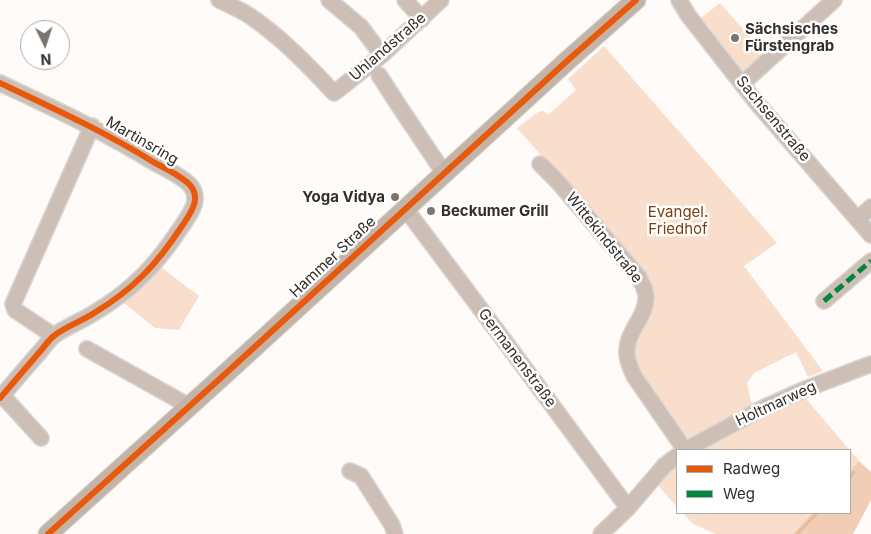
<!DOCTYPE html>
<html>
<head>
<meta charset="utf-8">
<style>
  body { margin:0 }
  #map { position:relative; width:871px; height:534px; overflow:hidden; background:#fefbf9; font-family:Inter,sans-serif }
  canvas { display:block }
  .legend { position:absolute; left:676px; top:449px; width:175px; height:65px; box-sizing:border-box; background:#fff; border:1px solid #aeaba9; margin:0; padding:6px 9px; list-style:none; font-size:15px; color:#352d28 }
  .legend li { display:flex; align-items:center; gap:10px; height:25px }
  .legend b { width:25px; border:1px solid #aeaba9 }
  .north { position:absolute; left:20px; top:20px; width:50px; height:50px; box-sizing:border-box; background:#fff; border:1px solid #aeaba9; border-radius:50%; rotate:176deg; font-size:14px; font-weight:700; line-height:20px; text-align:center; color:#352d28 }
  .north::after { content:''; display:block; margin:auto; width:18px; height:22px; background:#7b7571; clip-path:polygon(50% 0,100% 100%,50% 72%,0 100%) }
</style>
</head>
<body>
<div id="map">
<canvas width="871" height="534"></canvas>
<ul class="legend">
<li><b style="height:6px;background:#e8590c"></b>Radweg</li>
<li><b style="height:6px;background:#00873e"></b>Weg</li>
</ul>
<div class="north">N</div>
</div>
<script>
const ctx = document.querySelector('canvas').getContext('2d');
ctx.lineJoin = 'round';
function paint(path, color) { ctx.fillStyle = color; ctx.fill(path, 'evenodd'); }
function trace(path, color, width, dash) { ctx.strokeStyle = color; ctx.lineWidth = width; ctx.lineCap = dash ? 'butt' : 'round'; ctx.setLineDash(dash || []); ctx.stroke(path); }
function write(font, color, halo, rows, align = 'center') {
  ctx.font = font + ' Inter,sans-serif'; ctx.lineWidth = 5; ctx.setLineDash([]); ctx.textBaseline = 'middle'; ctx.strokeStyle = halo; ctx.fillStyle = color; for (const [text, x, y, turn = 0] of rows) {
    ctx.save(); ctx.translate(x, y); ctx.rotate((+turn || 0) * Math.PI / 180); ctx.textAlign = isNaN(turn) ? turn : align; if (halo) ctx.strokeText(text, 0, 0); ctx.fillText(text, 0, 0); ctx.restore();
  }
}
paint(new Path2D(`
  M720,3L766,55L747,71H743L701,18Z
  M604,46L777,243L744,266L823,371L808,377L796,352L754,373L747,383L752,405L719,426L686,443L631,362L643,271L517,128L538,112L543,111L548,115L576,90L568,79Z
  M162,268L199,296L179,330L155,328L124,303Z
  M803,395L859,461L850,471V450H690Z
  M677,461V507L655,482Z
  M683,513H812L793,534H716L693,524Z`), '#fadecc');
paint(new Path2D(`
  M859,461L871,472V500L853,534H793L812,513H850V471Z`), '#f1cdb5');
trace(new Path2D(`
  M850,478L854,472
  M797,534L817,513`), '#e5b99b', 3);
const minor = new Path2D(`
  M219,0C229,5 241,10 250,16C282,38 308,65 334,93L382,55L441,0
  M329,0L361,27L382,55
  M405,0L422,19
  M679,0L688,15L756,102L871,235
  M379,75L399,106L444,173
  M0,83C53,108 105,132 155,163C165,168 182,177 190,185C202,199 190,214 182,226C157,264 134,289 94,313C82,321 67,326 55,335C48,340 43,349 37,355C25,369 12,384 0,398
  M743,83L834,0
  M540,164L558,182L639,277C642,283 645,288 646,295C648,316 625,332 627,354C627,361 631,369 634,376L685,450
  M405,208L512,351L628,508
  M858,219L871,207
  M824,301L871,261
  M54,336L15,310L13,304L92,126
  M87,349L189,406
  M2,395L41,438
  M685,450L763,408L803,390L871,364
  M350,471L361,476L392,525L395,534
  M601,534L628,508L664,466L677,456`);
const major = new Path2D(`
  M48,534L224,375L567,61L636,0`);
trace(minor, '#d9d6d4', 18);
trace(major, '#d9d6d4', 21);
trace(minor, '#cdbfb5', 15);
trace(major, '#c4b4a8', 19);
trace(new Path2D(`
  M824,301L871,261`), '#00873e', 5, [10, 5]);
trace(new Path2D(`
  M0,83C53,108 105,132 155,163C165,168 182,177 190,185C202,199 190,214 182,226C157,264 134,289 94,313C82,321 67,326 55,335C48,340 43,349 37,355C25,369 12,384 0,398
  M48,534L224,375L567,61L636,0`), '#e8590c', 6);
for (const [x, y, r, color] of [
  [735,38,5,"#7b7571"],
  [395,197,5,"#7b7571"],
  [431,211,5,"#7b7571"]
]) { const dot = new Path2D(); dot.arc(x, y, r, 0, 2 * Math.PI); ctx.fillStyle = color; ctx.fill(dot); trace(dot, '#fff', 2); }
write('bold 15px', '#352d28', '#fff', [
  ["Sächsisches",745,29],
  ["Fürstengrab",745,46],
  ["Yoga Vidya",385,197,"right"],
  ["Beckumer Grill",441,211]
], 'left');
write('15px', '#352d28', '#fff', [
  ["Uhlandstraße",388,47,-41],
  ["Sachsenstraße",773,119,50],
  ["Martinsring",142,141,30],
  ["Wittekindstraße",604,238,51],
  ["Hammer Straße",333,257,-43],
  ["Germanenstraße",517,358,53],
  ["Holtmarweg",776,404,-25]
]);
write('15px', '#794010', '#fff', [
  ["Evangel.",678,212],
  ["Friedhof",678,229]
]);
</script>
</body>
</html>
